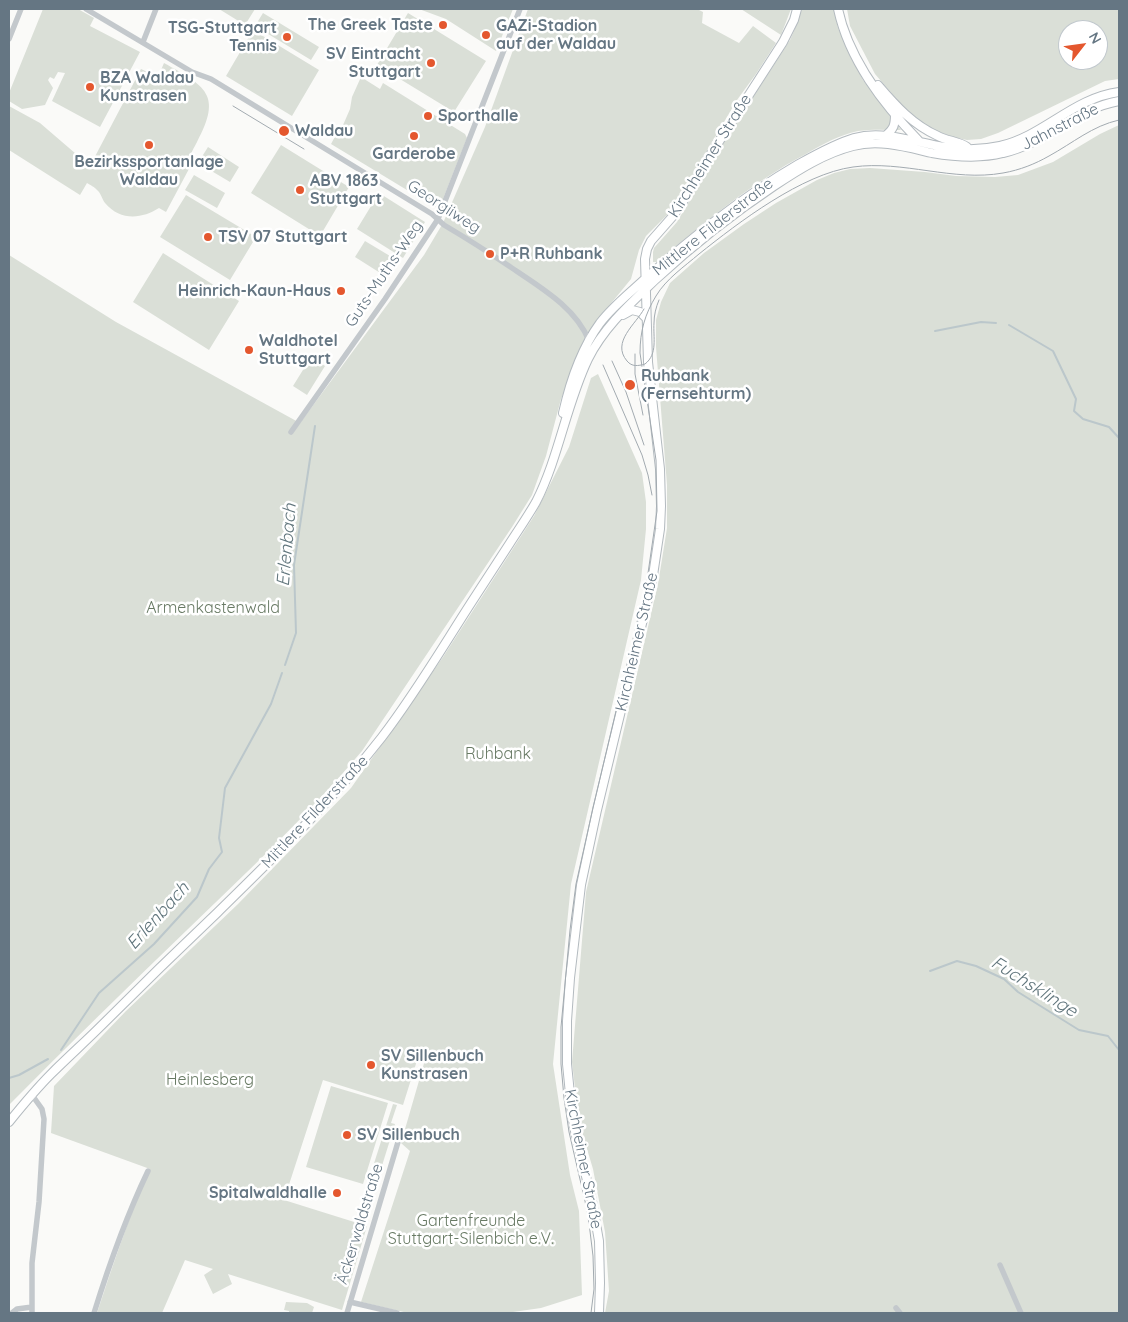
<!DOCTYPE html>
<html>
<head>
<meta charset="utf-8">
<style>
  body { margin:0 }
  #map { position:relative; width:1128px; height:1322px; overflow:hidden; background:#fafaf8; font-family:Quicksand,sans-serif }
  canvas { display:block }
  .frame { position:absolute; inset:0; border:10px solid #657683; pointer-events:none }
  .north { position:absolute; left:1058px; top:20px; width:50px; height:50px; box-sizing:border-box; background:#fff; border:1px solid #c1c8cd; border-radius:50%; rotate:60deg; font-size:14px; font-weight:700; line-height:20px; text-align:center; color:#657683 }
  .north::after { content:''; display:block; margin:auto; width:18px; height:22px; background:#e4572e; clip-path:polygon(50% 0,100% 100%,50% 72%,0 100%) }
</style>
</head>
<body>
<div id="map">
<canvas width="1128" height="1322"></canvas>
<div class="frame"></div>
<div class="north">N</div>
</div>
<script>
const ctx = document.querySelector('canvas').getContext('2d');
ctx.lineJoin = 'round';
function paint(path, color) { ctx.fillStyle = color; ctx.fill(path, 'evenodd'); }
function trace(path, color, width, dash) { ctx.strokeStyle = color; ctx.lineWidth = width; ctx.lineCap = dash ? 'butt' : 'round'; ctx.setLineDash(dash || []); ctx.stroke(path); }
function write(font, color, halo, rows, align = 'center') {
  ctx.font = font + ' Quicksand,sans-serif'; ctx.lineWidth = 5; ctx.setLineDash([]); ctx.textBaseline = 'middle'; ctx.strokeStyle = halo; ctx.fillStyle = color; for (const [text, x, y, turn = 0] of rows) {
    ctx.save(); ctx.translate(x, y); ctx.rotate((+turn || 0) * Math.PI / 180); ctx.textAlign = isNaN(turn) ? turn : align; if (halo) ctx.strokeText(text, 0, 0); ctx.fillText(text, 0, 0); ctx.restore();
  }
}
paint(new Path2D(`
  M43,9H78L94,18L90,26L140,52L100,127L52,101L65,73L58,72L54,79L50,77L48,80L53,88L45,105L22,109L9,101V93Z
  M219,9H255L245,25Z
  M419,9H513L496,51L446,19Z
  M528,9H697L703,12L702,23L739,43L753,26L776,43L756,74L737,100L672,210L646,236L639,250L631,279L595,323L583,346L561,399L546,456L532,495L512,527L362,751C308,815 247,872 187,930C127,988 67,1046 9,1105V255L116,322L300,423L424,255L443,223L485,127Z
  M741,9H791L781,35Z
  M802,9H834L838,28L863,80L901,130C887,130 872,129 858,131C839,135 823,144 806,154C751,183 704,223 657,262H653V252L654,248L677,222L722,145L790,40L794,31Z
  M847,9H1119V79L1105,81L998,133L981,139L967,140L953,137L918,124L875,74L850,26ZM1068,30H1098V60H1068Z
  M263,13L319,47L311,60L255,26Z
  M408,13L486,61L454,112L377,65Z
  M253,30L319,70L292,116L226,76Z
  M164,63C205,86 223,94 197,142C192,152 188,156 190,167L166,212L159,208C142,219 120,221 105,203C102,199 101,193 97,190C95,187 90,185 87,183L80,195L9,150V106L40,123L90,166L141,69L158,77Z
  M361,77L380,89L383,83L465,134L467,138L441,204L435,207L331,144L337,133L340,132L350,109L352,97Z
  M1119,125V1313H605L609,1291L605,1232L593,1169L579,1122L572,1062L586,892L658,584L667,528V485L656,347V320L661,302L670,283L704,253L744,224L776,203L817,180L834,173L850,169L870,168L925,172L956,176L995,177L1018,175L1053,162L1100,134Z
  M281,145L349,187L320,236L251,193Z
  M208,147L239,167L230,182L198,163Z
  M194,175L225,193L217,208L185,190Z
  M379,193L425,222L403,258L357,229Z
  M186,195L256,237L230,280L160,237Z
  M365,241L395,259L385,276L355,257Z
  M163,253L239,301L209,350L133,302Z
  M311,357L325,366L307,395L293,386Z
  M598,374L642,473L646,502V529L641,580L571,884L553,1064L570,1175L579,1211L582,1295L541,1308L506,1313H408L361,1302L410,1151L401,1143L427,1053L420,1051L403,1105L323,1080L284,1200L367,1226L342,1310L228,1274L232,1284L213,1294L204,1275L213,1269L185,1260L162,1313H97C113,1265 129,1216 150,1169L51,1133L54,1086L126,1011L238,904L351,788L443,657L534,516L569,447L591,378Z
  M331,1086L388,1103L363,1184L306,1167Z
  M393,1104L397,1105L391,1123L395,1124L380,1172L376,1171L373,1180L369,1179Z
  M286,1302L307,1303L314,1307L312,1313H289V1311L284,1310Z`), '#dadfd7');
trace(new Path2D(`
  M1009,325L1053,351L1076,399L1074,411L1083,419L1109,427L1119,438
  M935,331L981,322L996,323
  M285,665L296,633L294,565L315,426
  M930,971L957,961L976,966L1004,979L1018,992L1079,1030L1108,1036L1119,1050
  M61,1050L99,993L154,944L197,897L209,869L222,852L219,838L225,788L271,704L282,673
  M9,1078L19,1075L48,1059
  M9,1146V1145`), '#bbc7cb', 2);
const secondary = new Path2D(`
  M838,9C849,60 883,104 919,141
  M878,85C895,105 913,125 938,136C947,141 959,141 967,147
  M885,136C894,129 895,125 895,114
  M623,315L632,310L640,312L646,318
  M563,413C570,382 581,349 600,323C614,305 630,293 646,278C693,237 742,197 797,165C815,155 834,144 854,138C884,130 914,142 944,147C962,150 982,150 1000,146C1044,136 1073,98 1119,92
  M9,1122C22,1106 36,1089 51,1074C68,1057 86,1041 103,1024C141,986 179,949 218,912C275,856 333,800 382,737C415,694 442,648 471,603C484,583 497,563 510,543C519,529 528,516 536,502C559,457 566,405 588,359C604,327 630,304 655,280C693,245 732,214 774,186C798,170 825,153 853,146C879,139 906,147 932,153C955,157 980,159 1003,153C1047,143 1074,109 1119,101
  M599,1313L600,1283L599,1241L592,1201L575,1131L572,1114L567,1064V1021L570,978L581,885L597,810L652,582L660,529L661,506L660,469L648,362L645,259L647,249L651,241L673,216L686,197L709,157L783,42L794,20L797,9`);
trace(secondary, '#b3babf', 10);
trace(new Path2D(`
  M86,9L192,72L211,79L432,214L444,225C466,238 488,252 509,266C538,286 576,307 589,341
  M9,39L21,9
  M143,42L156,9
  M291,432L385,299L438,219L520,9
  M32,1095L42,1109L44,1119L39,1202L32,1263V1313
  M1000,1265L1021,1313
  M350,1302L397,1313
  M896,1308L900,1313
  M12,1313L17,1309L32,1307
  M94,1313C109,1265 126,1217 148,1171
  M347,1313L398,1142`), '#c3c8cc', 5.5);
trace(secondary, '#fff', 8);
trace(new Path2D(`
  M233,106L304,149
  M644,309C636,324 611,342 627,361C632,367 638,366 645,364C658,354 653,337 654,323C654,315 656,307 659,300
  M635,354V374L643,415
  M612,361L626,392L644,445
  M603,365L642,455L648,475L652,495
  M591,1313L594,1289L593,1256L589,1223L585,1201L569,1132L564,1098L561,1064V1027L570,930L576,884L593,808L647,580L657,511L656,460L640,353C640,331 645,314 656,296C666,279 685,266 699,254C739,222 802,174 853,167C903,160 953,182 1003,173C1020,170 1035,164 1049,156C1073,143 1092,126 1119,120`), '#a2aab0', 1);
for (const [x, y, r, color] of [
  [443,25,5,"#e4572e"],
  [486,35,5,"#e4572e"],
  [287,37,5,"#e4572e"],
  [431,63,5,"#e4572e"],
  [90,87,5,"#e4572e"],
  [428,116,5,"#e4572e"],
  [284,131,6,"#e4572e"],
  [414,136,5,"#e4572e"],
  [149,145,5,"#e4572e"],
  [300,190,5,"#e4572e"],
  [208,237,5,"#e4572e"],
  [490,254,5,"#e4572e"],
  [341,291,5,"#e4572e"],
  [249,350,5,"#e4572e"],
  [630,385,6,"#e4572e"],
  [371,1065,5,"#e4572e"],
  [347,1135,5,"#e4572e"],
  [337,1193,5,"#e4572e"]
]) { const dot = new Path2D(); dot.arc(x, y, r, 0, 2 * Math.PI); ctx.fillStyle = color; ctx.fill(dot); trace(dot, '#fff', 2); }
write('bold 16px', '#657683', '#fff', [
  ["The Greek Taste",433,25,"right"],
  ["GAZi-Stadion",496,26],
  ["auf der Waldau",496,44],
  ["TSG-Stuttgart",277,28,"right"],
  ["Tennis",277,46,"right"],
  ["SV Eintracht",421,54,"right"],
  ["Stuttgart",421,72,"right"],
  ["BZA Waldau",100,78],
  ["Kunstrasen",100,96],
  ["Sporthalle",438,116],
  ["Waldau",295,131],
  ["Garderobe",414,154,"center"],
  ["Bezirkssportanlage",149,162,"center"],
  ["Waldau",149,180,"center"],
  ["ABV 1863",310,181],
  ["Stuttgart",310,199],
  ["TSV 07 Stuttgart",218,237],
  ["P+R Ruhbank",500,254],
  ["Heinrich-Kaun-Haus",331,291,"right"],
  ["Waldhotel",259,341],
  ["Stuttgart",259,359],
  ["Ruhbank",641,376],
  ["(Fernsehturm)",641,394],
  ["SV Sillenbuch",381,1056],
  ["Kunstrasen",381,1074],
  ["SV Sillenbuch",357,1135],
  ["Spitalwaldhalle",327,1193,"right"]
], 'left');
write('16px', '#657683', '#fff', [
  ["Jahnstraße",1060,127,-27],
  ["Kirchheimer Straße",710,156,-58],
  ["Georgiiweg",444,207,33],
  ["Mittlere Filderstraße",713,227,-38],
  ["Guts-Muths-Weg",384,274,-56],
  ["Kirchheimer Straße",637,642,-77],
  ["Mittlere Filderstraße",315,812,-47],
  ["Kirchheimer Straße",583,1159,79],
  ["Äckerwaldstraße",360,1224,-73]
]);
write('16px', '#687a64', '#fff', [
  ["Armenkastenwald",213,608],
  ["Ruhbank",498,754],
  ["Heinlesberg",210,1080],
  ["Gartenfreunde",471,1221],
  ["Stuttgart-Silenbich e.V.",471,1239]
]);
write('italic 18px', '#60757c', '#fff', [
  ["Erlenbach",287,545,-85],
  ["Erlenbach",158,916,-48],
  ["Fuchsklinge",1034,987,32]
]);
</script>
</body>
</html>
